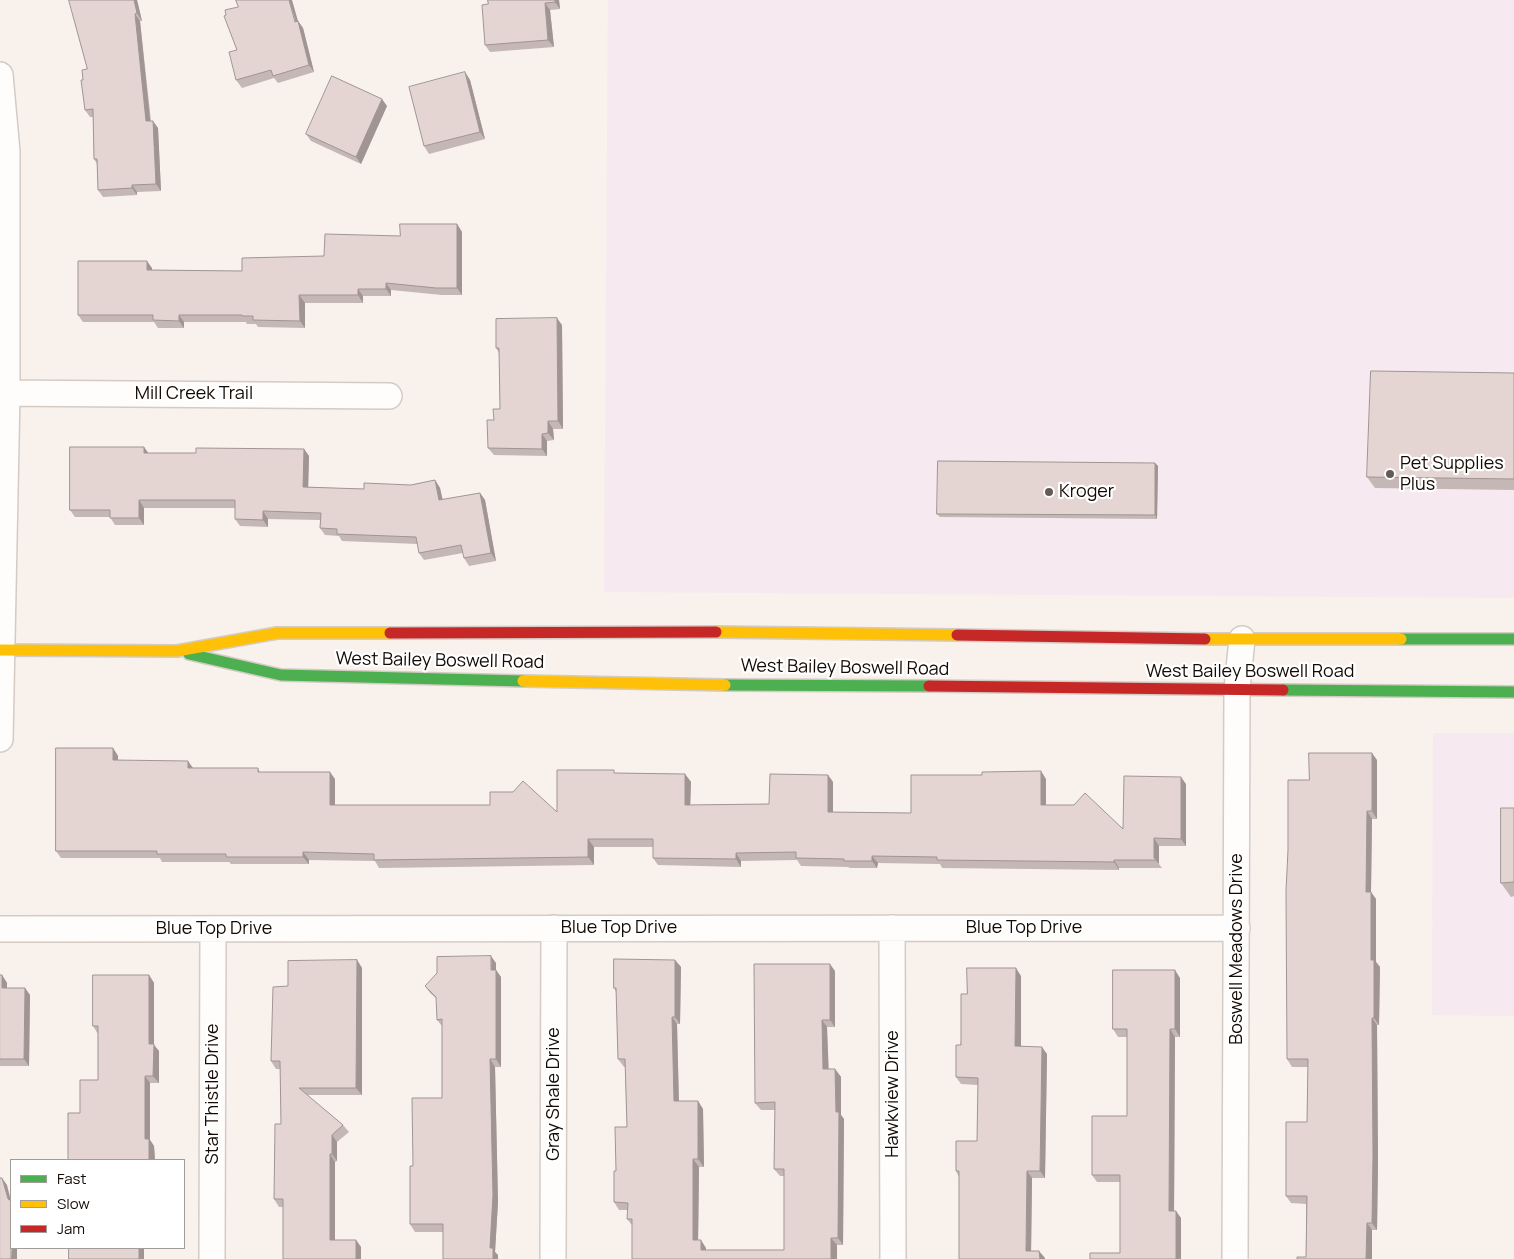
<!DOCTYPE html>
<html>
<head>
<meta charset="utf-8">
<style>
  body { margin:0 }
  #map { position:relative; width:1514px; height:1259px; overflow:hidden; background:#f8f1ec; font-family:Manrope,sans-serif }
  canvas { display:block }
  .legend { position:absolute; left:10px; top:1159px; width:175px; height:90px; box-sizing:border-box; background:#fff; border:1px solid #a19d9b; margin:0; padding:6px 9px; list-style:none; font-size:15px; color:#140a04 }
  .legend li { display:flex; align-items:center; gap:10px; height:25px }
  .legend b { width:25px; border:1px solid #a19d9b }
</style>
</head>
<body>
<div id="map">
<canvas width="1514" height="1259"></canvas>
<ul class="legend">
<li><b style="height:6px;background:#4caf50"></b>Fast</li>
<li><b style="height:6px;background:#ffc107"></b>Slow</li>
<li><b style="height:6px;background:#c62828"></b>Jam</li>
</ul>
</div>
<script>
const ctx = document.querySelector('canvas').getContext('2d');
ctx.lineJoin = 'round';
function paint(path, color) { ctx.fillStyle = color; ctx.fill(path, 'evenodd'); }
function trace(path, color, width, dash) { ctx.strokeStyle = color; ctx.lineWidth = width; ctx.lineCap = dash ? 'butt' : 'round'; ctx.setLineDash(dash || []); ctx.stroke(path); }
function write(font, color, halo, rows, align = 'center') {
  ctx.font = font + ' Manrope,sans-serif'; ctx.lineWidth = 4.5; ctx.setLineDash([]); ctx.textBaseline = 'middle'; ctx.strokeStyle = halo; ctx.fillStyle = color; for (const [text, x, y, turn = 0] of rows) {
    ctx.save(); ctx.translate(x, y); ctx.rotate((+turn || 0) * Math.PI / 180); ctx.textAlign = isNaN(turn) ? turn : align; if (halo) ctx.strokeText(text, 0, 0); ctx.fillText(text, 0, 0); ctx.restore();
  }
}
paint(new Path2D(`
  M608,0H1514V598L604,592Z
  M1433,733H1514V1016L1432,1015Z`), '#f6e9ef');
const street = new Path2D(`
  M0,75L7,152V393L0,739
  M0,393L389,396
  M892,928L893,1259
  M0,929L1237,928
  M212,1259L213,929
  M553,1259L554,928
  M1235,1259L1237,689L1242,639`);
const fast = new Path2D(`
  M1401,639H1514
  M189,654L281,675L523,681
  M725,685L929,686
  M1283,690L1514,692`);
const slow = new Path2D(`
  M716,632L957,635
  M1205,639H1401
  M0,650L177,651L277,633H390
  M523,681L725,685`);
const jam = new Path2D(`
  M390,633L716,632
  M957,635L1205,639
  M929,686L1283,690`);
trace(street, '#d4cbc5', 28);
trace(fast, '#d4cbc5', 14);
trace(slow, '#d4cbc5', 14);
trace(jam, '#d4cbc5', 14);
trace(street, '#fefdfc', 25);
trace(fast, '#4caf50', 11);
trace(slow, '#ffc107', 11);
trace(jam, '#c62828', 11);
paint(new Path2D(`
  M137,0L142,21H140L151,121L158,128L161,191L137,192V195L103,197L98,190L97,164L94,159L93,117H90L85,110L83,80L87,69Z
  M488,0H559L560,9L550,10L554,47L490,52L485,45L488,4Z
  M238,7L298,21L303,28L314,72L278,83L274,78L242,88L236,80Z
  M465,72L470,80L485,139L429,154L424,146Z
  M387,106L361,164L311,141L306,134Z
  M457,224L462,232V295H442L391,290V296H363V303H305V328L258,327L256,324H247L246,322H184V328H158L154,322H83L78,315L152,268V270L242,271L324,256L400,236Z
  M562,325L563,429H553L554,440L547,441V456L494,455L488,448L494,420L500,409L499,353L496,348Z
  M1514,373V490L1375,488L1367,477Z
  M144,447L148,453H196L304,449L309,456L308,487L364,489L411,485L435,480L440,488L443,500L480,493L485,500L496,561L469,566L464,558L463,553L424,560L419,553L418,544L342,541L339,536L325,535L320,528V520L268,519V527L240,526L235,519V508H144V525H115L110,517H75L70,510Z
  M1155,463L1158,466L1157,519L940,517L937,514Z
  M113,748L118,756V760L193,768H258L260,772L335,779V805L557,812L616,773L685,774L691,782L690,805L769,804L828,775L833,782V812L911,813L1046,779V805L1123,829L1186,784V846H1159V864L1162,868H1119V870L942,868L940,864L878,863L877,868H850L848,867L801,866L797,860L741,861V867L658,865L653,858V847H594V865L379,868L375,861L309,860V864H231L229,862H162L160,858H61L56,851Z
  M1377,760V819H1372L1371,892L1376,899V962L1380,967L1379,1025H1377L1378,1162L1377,1230H1372V1259H1297L1306,1257V1204L1291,1203L1286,1196L1307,1122L1308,1067H1292L1287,1059L1309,780Z
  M1514,808V896L1511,897L1501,883Z
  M357,960L362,968V1095H307L343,1125L349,1132L337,1142V1161L335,1162V1240H356L361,1247V1259L283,1207H279L274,1199L281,1124L280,1069H276L271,1061L288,986Z
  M675,960L681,967L680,1024H677L679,1101H698L703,1109L704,1167H699L698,1240L706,1248V1250H784V1176H780L774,1169L775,1110H761L755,1103L835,971V1027H827L828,1069H835L841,1077V1115L844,1119L843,1245H837V1259H632V1225L627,1219L628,1210H619L614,1202L616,1171L627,1127L625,1067H624L618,1059L616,992L614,988Z
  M496,963V970L501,977V1067H495L498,1202L495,1252L498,1255V1259L443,1232H415L410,1224L413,1166L442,1098V1026L437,1020V999L430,993L425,986Z
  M0,975H2L7,983V988H25L30,995L29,1066H0Z
  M149,975L154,983V1045L159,1051V1083H150V1140L154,1146L155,1160H68L80,1113L98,1080V1034L93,1026Z
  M1021,976V1046L1047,1054L1045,1178H1032L1031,1251H1039L1045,1259H959V1177L956,1171L977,1141L978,1085L961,1084L956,1077L967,994Z
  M1180,978V1037H1175L1174,1211L1181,1218V1259L1120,1253V1182H1097L1092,1175L1127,1116V1037H1118L1113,1029Z`), '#c4b7b5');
paint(new Path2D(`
  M134,0H137L142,21L137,13Z
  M289,0H292L298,21L303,28L314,72L309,65Z
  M555,0H559L560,9L555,2Z
  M545,3L550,10L554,47L548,40Z
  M135,14L140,21L151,129L146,121Z
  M465,72L470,80L485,139L480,132Z
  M382,99L387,106L361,164L356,157Z
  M153,121L158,128L161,191L156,184Z
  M132,185L137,192V195L132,188Z
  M457,224L462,232V295L457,288Z
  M147,261L152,268V277L147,270Z
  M386,283L391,290V296L386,289Z
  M358,289L363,296V303L358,295Z
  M299,295L305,303V328L300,321Z
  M179,315L184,322V328L179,321Z
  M557,318L562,325L563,429L558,421Z
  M548,421L553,429L554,440L548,433Z
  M542,434L547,441V456L542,449Z
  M144,447L149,454L144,453Z
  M304,449L309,456L308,494L303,487Z
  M1155,463L1158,466L1157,519L1155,515Z
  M435,480L440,488L444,508L439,500Z
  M480,493L485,500L496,561L491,553Z
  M139,500L144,508V525L139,518Z
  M263,511L268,519V527L263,520Z
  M113,748L118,756V768L113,760Z
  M1372,753L1377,760V819L1372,811Z
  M188,761L193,768H188Z
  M1041,771L1046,779V812L1041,805Z
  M330,772L335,779V812L330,805Z
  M685,774L691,782L690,813L685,805Z
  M828,775L833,782V819L828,812Z
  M1181,777L1186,784V846L1181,839Z
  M1367,811L1372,819L1371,892L1376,899V962L1380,967L1379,1025L1374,1018L1371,960L1366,892Z
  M1154,838L1159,846V864L1154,858Z
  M588,839L594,847V865L588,857Z
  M303,852L309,860V864L303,857Z
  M736,853L741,861V867L736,859Z
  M872,856L878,863L877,868L872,861Z
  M1114,860L1119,868V870L1114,862Z
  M491,956L496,963V975V970L501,977V1067L496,1059Z
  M357,960L362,968V1095L356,1088Z
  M675,960L681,967L680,1024L675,1017Z
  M830,964L835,971V1027L830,1020Z
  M1016,968L1021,976V1054L1015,1046Z
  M1175,970L1180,978V1037L1175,1029Z
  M2,975L7,983V995L2,988Z
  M149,975L154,983V1045L159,1051V1083L153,1076L149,1044Z
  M25,988L30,995L29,1066L24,1059Z
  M672,1017L677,1024L679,1109L674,1101Z
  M1372,1018L1377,1025L1378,1162L1377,1230L1372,1223Z
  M822,1020L827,1027L829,1077L823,1069Z
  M1170,1029L1175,1037L1174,1218L1169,1211Z
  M1042,1047L1047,1054L1045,1178L1040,1171Z
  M490,1059L495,1067L498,1202L495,1252L498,1255V1259H493L490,1248Z
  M835,1069L841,1077V1115L844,1119L843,1245L838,1238Z
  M145,1076L150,1083V1140L154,1146L155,1160H149L145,1139Z
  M698,1101L703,1109L704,1167L698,1159Z
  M332,1135L337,1142V1161L332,1154Z
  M330,1154L335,1162V1247L330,1240Z
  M693,1159L699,1167L698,1248L693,1240Z
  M1027,1171L1032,1178L1031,1258L1026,1251Z
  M2,1178L7,1185L11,1201L8,1199Z
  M1176,1211L1181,1218V1259H1176Z
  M1367,1223L1372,1230V1259H1366Z
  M831,1238L837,1245V1259H831Z
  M356,1240L361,1247V1259H356Z
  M701,1240L706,1248V1257L701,1250Z
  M12,1248H17V1259H11Z
  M139,1248H144V1259H139Z
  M1039,1251L1045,1258V1259H1040Z`), '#a09593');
const building = new Path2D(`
  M69,0H134L137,13L135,14L146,121H153L156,184L132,185V188L98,190L97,159H94L93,109L85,110L81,80H83L82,70L87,69Z
  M236,0H289L295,22L298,21L309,65L273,76L271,70L236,80L229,52L237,50L224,16L226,15L225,10L238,7Z
  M488,0H555V2L545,3L548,40L485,45L482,5L488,4Z
  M465,72L480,132L424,146L409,87Z
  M332,76L382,99L356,157L306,134Z
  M400,224H457V288H436L386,283V289H358V295H299L300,321L253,320V316H242V315H179V321L153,320V315H78V261H147V270L242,271V258L324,256L325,234L400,236Z
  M557,318L558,421H548V433L542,434V449L488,448L487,420H494L493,409H500L499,348H496V319Z
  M1371,371L1514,373V479L1367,477Z
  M70,447H144V453H196V448L304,449L303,487L364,489V483L411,485L435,480L439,500L480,493L491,553L464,558L461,545L419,553L416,537L337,534V529L320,528L321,513L263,511V520L235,519V500H139V518H110V510H70Z
  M938,461L1155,463V515L937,514Z
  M56,748H113V760L188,761V768H258V772H330V805H490V792H513L523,781L557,812V770H614V773L685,774V805L769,804L770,774L828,775V812L911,813V775H982V772L1041,771V805H1074L1085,793L1123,829L1124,776L1181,777V839L1154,838V858L1157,860H1114V862L937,860V857L872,856V861H844V859L796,858V852L736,853V859L653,858V839H588V857L374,860V854L303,852V857H226V854H157V851H56Z
  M1309,753H1372V811H1367L1366,892H1371V960H1374V1018H1372L1373,1155L1372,1223H1367L1366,1259H1297V1257H1306L1307,1196H1286V1122H1307L1308,1059H1287L1286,891L1288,850V780H1309Z
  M1501,808H1514V882L1501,883Z
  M491,956V970H496V1059H490L493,1195L490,1248H493V1259H443V1224H410V1166H413L412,1098H442V1019L437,1020L436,997L425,986L437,973V957Z
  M614,959L675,960V1017H672L674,1101H698V1159H693V1240H701V1250H784V1169H774L775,1102L755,1103L754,964H830V1020H822L823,1069H835L836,1112H839L838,1238H831V1259H632V1219H627L628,1203L614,1202V1171H616L615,1127H627L625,1059H618L616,988H614Z
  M357,960L356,1088H299L343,1125L332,1135V1154H330V1240H356V1259H283V1199H274L275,1124H281L280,1061H271L273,987L288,986V961Z
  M967,968H1016L1015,1046L1042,1047L1040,1171H1027L1026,1251H1039L1040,1259H959V1171H956V1141H977L978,1078L956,1077V1045H961V994H967Z
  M1113,970H1175V1029H1170L1169,1211H1176V1259H1090V1253H1120V1175H1092V1116H1127V1029H1113Z
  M0,975H2V988H25L24,1059H0Z
  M93,975H149V1044H154L153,1076H145V1139H149V1160H68V1113H80V1080H98V1026H93Z
  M0,1178H2L8,1199L11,1201V1259H0Z
  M69,1248H139V1259H69Z`);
paint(building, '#e4d5d2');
trace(building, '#a09593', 1);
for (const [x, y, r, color] of [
  [1390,474,5,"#645b55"],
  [1049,492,5,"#645b55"]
]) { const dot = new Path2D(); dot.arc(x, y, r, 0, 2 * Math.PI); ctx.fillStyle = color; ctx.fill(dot); trace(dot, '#fff', 2); }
write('18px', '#140a04', '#fff', [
  ["Mill Creek Trail",194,394],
  ["West Bailey Boswell Road",440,661,1],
  ["West Bailey Boswell Road",845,668,1],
  ["West Bailey Boswell Road",1250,672],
  ["Blue Top Drive",619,928],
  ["Blue Top Drive",1024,928],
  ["Blue Top Drive",214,929],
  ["Boswell Meadows Drive",1237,949,-90],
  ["Star Thistle Drive",213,1094,-90],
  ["Gray Shale Drive",554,1094,-90],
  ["Hawkview Drive",893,1094,-90]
]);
write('18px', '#140a04', '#fff', [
  ["Pet Supplies",1400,464],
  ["Plus",1400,485],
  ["Kroger",1059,492]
], 'left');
</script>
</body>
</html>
